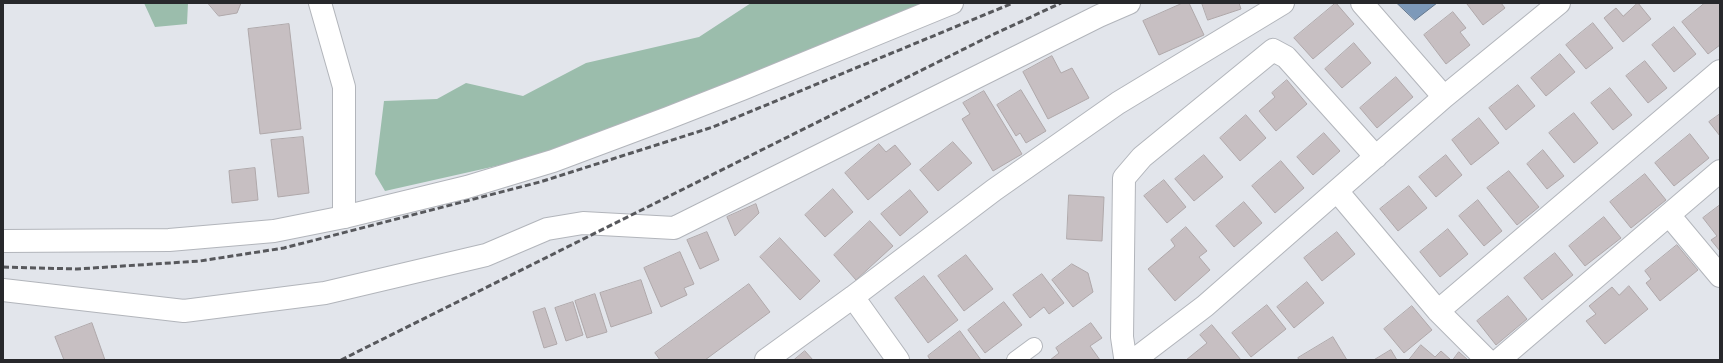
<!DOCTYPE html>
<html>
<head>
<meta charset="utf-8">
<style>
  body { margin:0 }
  #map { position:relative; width:1723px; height:363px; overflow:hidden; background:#e2e5eb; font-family:"PT Sans",sans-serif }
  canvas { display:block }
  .frame { position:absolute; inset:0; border:4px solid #27282b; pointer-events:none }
</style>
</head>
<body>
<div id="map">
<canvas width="1723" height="363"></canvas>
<div class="frame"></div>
</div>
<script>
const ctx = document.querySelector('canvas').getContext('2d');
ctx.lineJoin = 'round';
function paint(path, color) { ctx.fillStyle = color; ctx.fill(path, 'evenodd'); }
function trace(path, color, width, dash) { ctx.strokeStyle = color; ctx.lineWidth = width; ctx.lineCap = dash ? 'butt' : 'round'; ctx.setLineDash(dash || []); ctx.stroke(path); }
paint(new Path2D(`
  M144,3H188L187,24L155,27Z
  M751,3H926L743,79L545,155L385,191L375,174L384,101L437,99L466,83L523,96L586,63L699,37Z`), '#9bbdac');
const water = new Path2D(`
  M1397,3H1437L1415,20Z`);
paint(water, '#7d99b9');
trace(water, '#63778e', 1);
const building = new Path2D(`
  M208,3H241L237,13L219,16Z
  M1183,3H1189L1204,35L1159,55L1143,21Z
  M1202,3H1239L1241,9L1208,20Z
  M1336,3L1354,24L1313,59L1294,38Z
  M1469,3H1501L1505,8L1483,25L1467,4Z
  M1638,3L1651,19L1623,42L1604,18L1616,8L1623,16Z
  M1705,3H1720V45L1708,54L1682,22Z
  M1453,12L1466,28L1460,32L1470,45L1446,64L1424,35Z
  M1593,23L1613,48L1586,69L1566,45Z
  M289,24L301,129L260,134L248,29Z
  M1674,27L1696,54L1674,72L1652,45Z
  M1354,43L1371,63L1342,88L1325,69Z
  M1560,54L1575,72L1546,96L1531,78Z
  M1052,56L1061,73L1072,68L1089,98L1048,119L1023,72Z
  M1645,61L1667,88L1648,103L1626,76Z
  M1396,77L1413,97L1377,128L1360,108Z
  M1287,80L1307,104L1276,131L1259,111L1275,97L1272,93Z
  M1518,85L1535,106L1506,130L1489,108Z
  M1610,88L1632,115L1613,130L1591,103Z
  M1021,90L1046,131L1026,143L1020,133L1016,136L997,105Z
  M984,91L1022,154L993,171L962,119L970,114L963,103Z
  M1574,113L1598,143L1574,163L1549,133Z
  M1720,114V136L1709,122Z
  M1246,115L1266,138L1240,161L1220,138Z
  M1479,118L1499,143L1471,165L1452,140Z
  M1324,133L1340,151L1313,175L1297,157Z
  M1690,134L1709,158L1674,186L1655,163Z
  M303,137L309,193L278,197L271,140Z
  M953,142L972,163L938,191L920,170Z
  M879,144L886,152L895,145L911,164L868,200L845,173Z
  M1543,150L1564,176L1547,189L1527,164Z
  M1204,155L1223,177L1194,201L1175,179Z
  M1446,155L1462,175L1436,197L1419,177Z
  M1281,161L1304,188L1275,213L1252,186Z
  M255,168L258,200L232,203L229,171Z
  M1509,171L1539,207L1517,225L1487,188Z
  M1645,174L1666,200L1631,228L1610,202Z
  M1164,180L1186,207L1167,223L1144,196Z
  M1409,186L1427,208L1398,231L1380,209Z
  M833,189L853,212L825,237L805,215Z
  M910,190L928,212L900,236L881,214Z
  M1069,195L1104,197L1102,241L1067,239Z
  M1478,200L1502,231L1484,246L1459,216Z
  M1244,202L1262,223L1234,247L1216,226Z
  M756,204L759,213L735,236L727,217Z
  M1720,205V251L1711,240L1717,236L1703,218Z
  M1604,217L1621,238L1585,266L1569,246Z
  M870,221L893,246L856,280L834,255Z
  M1186,227L1207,251L1199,257L1210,270L1175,301L1148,269L1175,246L1171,240Z
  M1448,229L1468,254L1440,277L1420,252Z
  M707,232L719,260L700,269L687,240Z
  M1337,232L1355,254L1322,281L1304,258Z
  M780,238L820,281L800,300L760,257Z
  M1677,245L1698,270L1660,301L1646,283L1651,279L1645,271Z
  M680,252L694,284L684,288L687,295L661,307L644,268Z
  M1555,253L1573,275L1542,300L1524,278Z
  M966,255L993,289L964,311L938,276Z
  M1072,264L1088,273L1093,292L1073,307L1052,280Z
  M1042,274L1064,303L1049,314L1044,307L1030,318L1013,295Z
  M924,276L958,320L928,343L895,298Z
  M641,280L652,313L611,327L600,293Z
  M1307,282L1324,303L1294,328L1277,307Z
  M749,284L770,312L705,360H660L655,353Z
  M1629,286L1648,309L1605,344L1586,321L1596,314L1589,306L1612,287L1619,295Z
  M595,294L607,332L587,338L575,301Z
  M1508,296L1527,319L1496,345L1477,321Z
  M573,302L583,335L566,341L555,308Z
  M1004,302L1022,325L985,353L968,330Z
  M1267,305L1286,329L1251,357L1232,333Z
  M1412,306L1432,330L1404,353L1384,329Z
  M545,308L557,344L544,348L533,312Z
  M92,323L105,360H64L55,337Z
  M1091,323L1102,338L1090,346L1100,360H1050L1059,353L1056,348Z
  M1212,325L1241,360H1186L1207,343L1200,335Z
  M960,331L981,360H930L928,356Z
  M1333,337L1347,360H1299L1298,358Z
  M1421,345L1435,357L1441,351L1451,360H1409Z
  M1391,350L1397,360H1374Z
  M805,351L813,360H794Z
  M1459,352L1468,360H1453Z`);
paint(building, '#c7bfc2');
trace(building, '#afa8aa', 1);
const service = new Path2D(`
  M1015,360L1034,346`);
const minor = new Path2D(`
  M1362,3L1444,97
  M1337,191L1438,311L1487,360
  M1669,215L1720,276
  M3,241L169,240L274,231L344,217L467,187L553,161L668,118L742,89L952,3
  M3,290L184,311L325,293L486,255L547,229L583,223L674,228L1099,16L1129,3
  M853,297L898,360
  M1438,311L1720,71
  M766,360L853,297L994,190L1118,103L1283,3
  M1131,360L1125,357L1122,337L1124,178L1142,157L1273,50L1286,57L1376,157
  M1134,360L1205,306L1444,97L1559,3
  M1499,360L1720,171`);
const tertiary = new Path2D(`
  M320,3L344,87V217`);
trace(service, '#b2b5bb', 18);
trace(minor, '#b2b5bb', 24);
trace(tertiary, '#b2b5bb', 24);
trace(service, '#fff', 16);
trace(minor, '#fff', 22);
trace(tertiary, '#fff', 22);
trace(new Path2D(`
  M3,267L77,269L200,261L284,248L540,182L713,127L1013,3
  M341,360L990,36L1061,3`), '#57585c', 3, [6, 3]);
</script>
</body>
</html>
